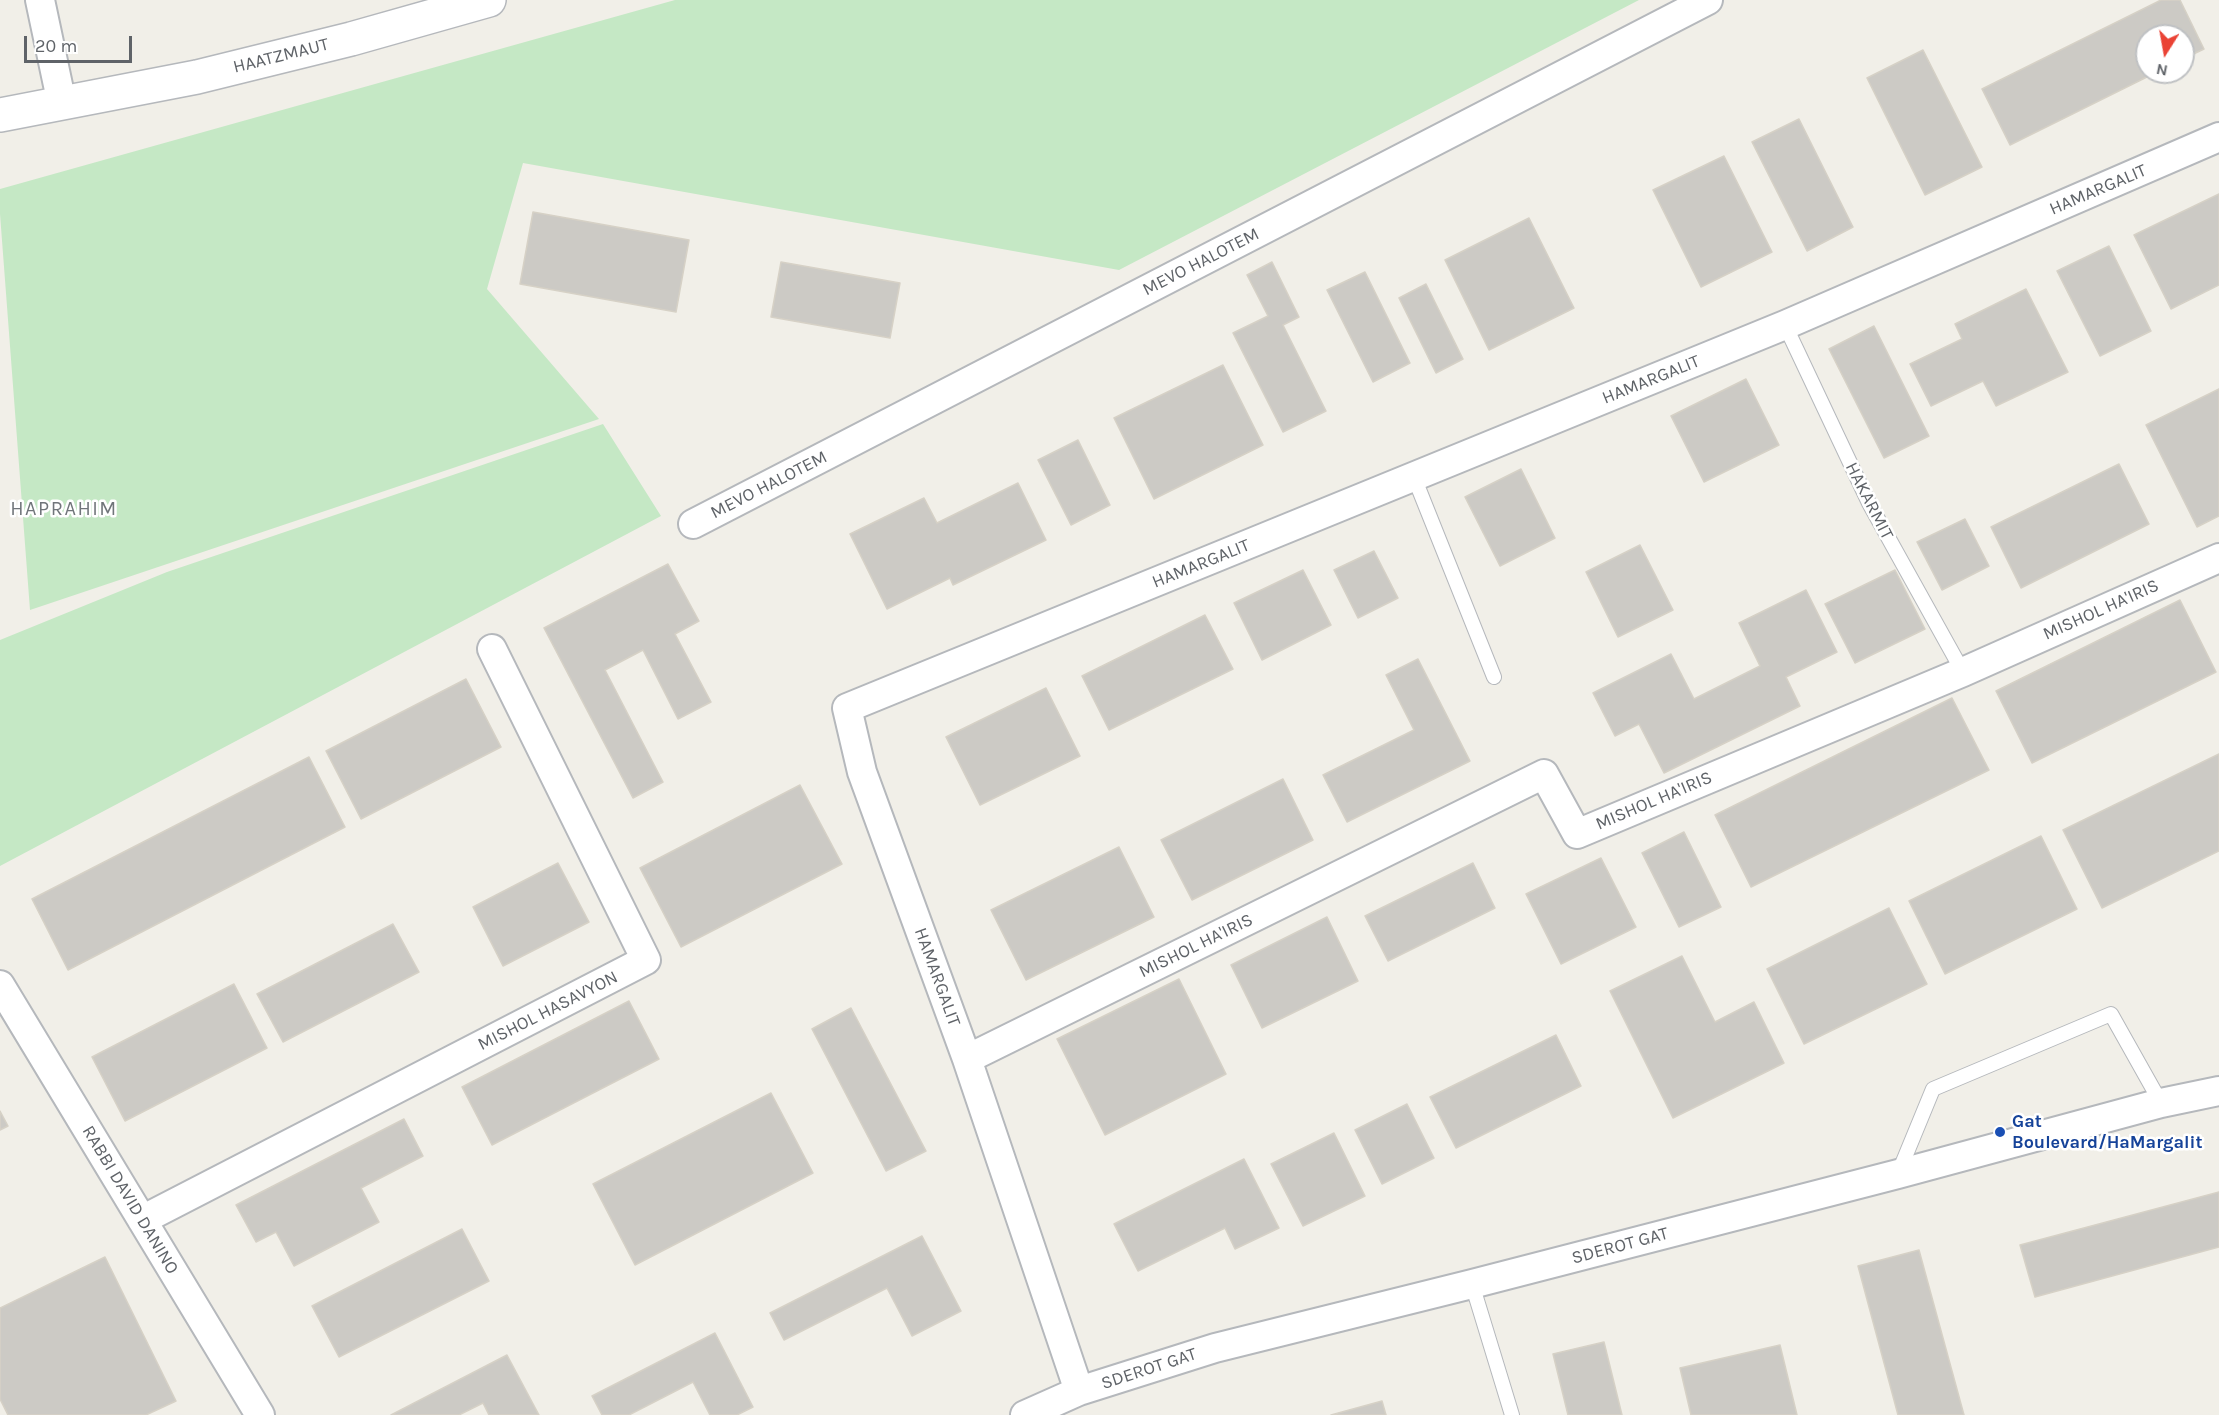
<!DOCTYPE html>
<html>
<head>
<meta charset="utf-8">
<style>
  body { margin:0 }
  #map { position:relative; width:2219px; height:1415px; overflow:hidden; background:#f1efe8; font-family:Karla,sans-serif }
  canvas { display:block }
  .north { position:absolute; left:2135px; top:24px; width:60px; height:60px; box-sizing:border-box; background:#fff; border:2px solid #bfc1c3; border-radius:50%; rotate:191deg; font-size:16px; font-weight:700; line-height:24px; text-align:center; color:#5f6368 }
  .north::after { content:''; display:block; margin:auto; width:21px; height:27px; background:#ea4335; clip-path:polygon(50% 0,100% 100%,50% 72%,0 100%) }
  .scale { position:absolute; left:24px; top:36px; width:108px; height:27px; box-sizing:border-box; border:3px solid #5f6368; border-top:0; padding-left:8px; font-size:18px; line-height:21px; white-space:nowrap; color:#5f6368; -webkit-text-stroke:4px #fff; paint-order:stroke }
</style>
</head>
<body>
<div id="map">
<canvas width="2219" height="1415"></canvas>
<div class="north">N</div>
<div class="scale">20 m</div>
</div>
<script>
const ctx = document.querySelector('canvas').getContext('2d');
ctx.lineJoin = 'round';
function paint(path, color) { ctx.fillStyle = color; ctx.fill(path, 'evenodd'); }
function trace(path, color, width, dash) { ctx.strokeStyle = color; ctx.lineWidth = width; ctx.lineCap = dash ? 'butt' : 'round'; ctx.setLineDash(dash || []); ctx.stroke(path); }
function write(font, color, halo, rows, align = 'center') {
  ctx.font = font + ' Karla,sans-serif'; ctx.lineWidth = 5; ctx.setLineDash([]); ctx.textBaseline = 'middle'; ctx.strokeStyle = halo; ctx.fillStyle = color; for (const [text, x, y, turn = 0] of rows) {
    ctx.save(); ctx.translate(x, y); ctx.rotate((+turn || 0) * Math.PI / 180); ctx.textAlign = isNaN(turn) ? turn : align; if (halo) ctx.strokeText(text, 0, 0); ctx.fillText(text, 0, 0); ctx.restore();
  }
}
paint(new Path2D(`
  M675,0H1639L1119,270L523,163L487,289L599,419L30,610L0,214V189Z
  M603,424L661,516L0,866V640L167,572Z`), '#c5e8c5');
const building = new Path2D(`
  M2161,0H2180L2204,49L2183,59V36H2147V72H2157L2010,145L1982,89Z
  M1923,50L1982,167L1925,195L1867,78Z
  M1799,119L1853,227L1807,251L1752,142Z
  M1724,156L1772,252L1701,287L1653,190Z
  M2219,194V285L2171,309L2134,235Z
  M533,212L689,240L676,312L520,284Z
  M1529,218L1574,308L1489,350L1445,260Z
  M2109,246L2151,331L2100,356L2057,271Z
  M781,262L900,283L890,338L771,317Z
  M1272,262L1299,317L1283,325L1326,411L1283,432L1233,333L1268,316L1247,275Z
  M1365,272L1410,363L1373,382L1327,290Z
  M1426,284L1463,359L1436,373L1399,298Z
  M2026,289L2068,372L1996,406L1983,381L1931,406L1910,364L1962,339L1955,324Z
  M1874,326L1929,436L1884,458L1829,349Z
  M1223,365L1263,445L1154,499L1114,418Z
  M1746,379L1779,445L1704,482L1671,416Z
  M2219,389V516L2197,527L2146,425Z
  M1078,440L1110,505L1071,525L1038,460Z
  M2119,464L2149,524L2021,588L1991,527Z
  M1521,469L1555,538L1500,566L1465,497Z
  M1018,483L1046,540L953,585L950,578L887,609L850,534L924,498L937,523Z
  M1965,519L1989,566L1942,590L1917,542Z
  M1640,545L1673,610L1618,637L1586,572Z
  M1374,551L1398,598L1358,618L1334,570Z
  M668,564L699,621L675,634L711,702L678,719L643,650L605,670L663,782L633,798L544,628Z
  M1303,570L1331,625L1262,660L1234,603Z
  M1895,570L1925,629L1855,663L1825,604Z
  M1806,590L1837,652L1786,677L1800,706L1664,773L1639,724L1615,736L1593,693L1671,654L1694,699L1760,666L1739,623Z
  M2180,600L2216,672L2032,763L1996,691Z
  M1205,615L1233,669L1109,730L1082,676Z
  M1418,659L1470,761L1347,822L1323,775L1414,730L1386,675Z
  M466,679L501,747L361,819L326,751Z
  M1046,688L1080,756L980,805L946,737Z
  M1952,698L1989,770L1751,887L1715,815Z
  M2219,754V851L2102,908L2063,830Z
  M309,757L345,827L68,970L32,899Z
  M1283,779L1313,840L1192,900L1161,840Z
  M800,785L842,864L681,947L640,868Z
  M1684,832L1721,907L1679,927L1642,853Z
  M2041,836L2077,909L1945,974L1909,901Z
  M1119,847L1154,917L1026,980L991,910Z
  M1601,858L1636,927L1561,964L1526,894Z
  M558,863L589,922L503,966L473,907Z
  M1473,863L1495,908L1388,961L1365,916Z
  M1889,908L1927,984L1804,1044L1767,969Z
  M1327,917L1358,981L1262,1028L1231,965Z
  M393,924L419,972L283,1042L257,994Z
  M1682,956L1715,1022L1754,1002L1784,1063L1673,1118L1610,991Z
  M1179,979L1226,1074L1105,1135L1057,1039Z
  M234,984L267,1048L125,1121L92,1057Z
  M629,1001L659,1059L492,1145L462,1087Z
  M851,1008L926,1151L886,1171L812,1029Z
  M1556,1035L1581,1086L1456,1148L1430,1097Z
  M771,1093L813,1173L635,1265L593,1184Z
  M1407,1104L1434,1158L1382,1184L1355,1130Z
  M0,1111L8,1126L0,1130Z
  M404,1119L423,1156L361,1188L379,1222L294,1266L276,1232L256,1242L236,1205Z
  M1334,1133L1365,1196L1303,1226L1271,1164Z
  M1244,1159L1279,1228L1235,1249L1225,1228L1138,1271L1114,1224Z
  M2219,1192V1247L2035,1297L2020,1245Z
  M462,1229L489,1281L339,1357L312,1306Z
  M922,1236L961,1311L912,1336L887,1288L784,1340L770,1313Z
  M1919,1250L1964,1415H1898L1858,1266Z
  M105,1257L176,1401L146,1415H8L0,1399V1308Z
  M715,1333L753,1407L737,1415H710L693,1382L629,1415H602L592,1396Z
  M1604,1342L1622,1415H1568L1553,1354Z
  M1780,1345L1797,1415H1691L1680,1368Z
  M507,1355L539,1415H489L483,1403L459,1415H391Z
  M1382,1401L1386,1415H1331Z`);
paint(building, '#cccac5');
trace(building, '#d6d1c6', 1.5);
const service = new Path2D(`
  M1785,325L1869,503L1963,672
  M1414,477L1494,677
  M1898,1174L1933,1089L2111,1014L2161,1103
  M1472,1284L1512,1415`);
const minor = new Path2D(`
  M40,0L62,104
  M693,524L1708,0
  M0,985L260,1415
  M967,1059L1544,774L1577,834L1963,672L2219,558
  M142,1220L646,960L492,649
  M1079,1391L967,1059L862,772L847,708L1785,325L2219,137
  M1025,1415L1079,1391L1215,1348L1472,1284L1898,1174L2161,1103L2219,1091`);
const tertiary = new Path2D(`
  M0,115L197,77L351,39L489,0`);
trace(service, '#b5b8bc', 16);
trace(minor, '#b5b8bc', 32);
trace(tertiary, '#b5b8bc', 36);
trace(service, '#fff', 14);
trace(minor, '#fff', 28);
trace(tertiary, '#fff', 33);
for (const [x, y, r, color] of [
  [2000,1132,6,"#1a4fb4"]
]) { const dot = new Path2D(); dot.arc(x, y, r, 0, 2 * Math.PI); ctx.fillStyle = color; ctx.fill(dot); trace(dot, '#fff', 2); }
write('18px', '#5f6368', '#fff', [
  ["HAATZMAUT",281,56,-14],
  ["HAMARGALIT",2098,190,-23],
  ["MEVO HALOTEM",1201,262,-27],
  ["HAMARGALIT",1651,380,-22],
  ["MEVO HALOTEM",769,485,-27],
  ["HAKARMIT",1869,501,63],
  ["HAMARGALIT",1201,564,-22],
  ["MISHOL HA'IRIS",2101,610,-24],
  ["MISHOL HA'IRIS",1654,801,-23],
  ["MISHOL HA'IRIS",1196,946,-26],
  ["HAMARGALIT",937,977,70],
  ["MISHOL HASAVYON",548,1011,-27],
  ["RABBI DAVID DANINO",130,1200,59],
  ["SDEROT GAT",1620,1246,-15],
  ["SDEROT GAT",1149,1369,-18]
]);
write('bold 18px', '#164399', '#fff', [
  ["Gat",2012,1122],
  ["Boulevard/HaMargalit",2012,1143]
], 'left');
ctx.letterSpacing = '1.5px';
write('20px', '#70757a', '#fff', [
  ["HAPRAHIM",64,509]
]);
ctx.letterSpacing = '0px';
</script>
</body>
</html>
